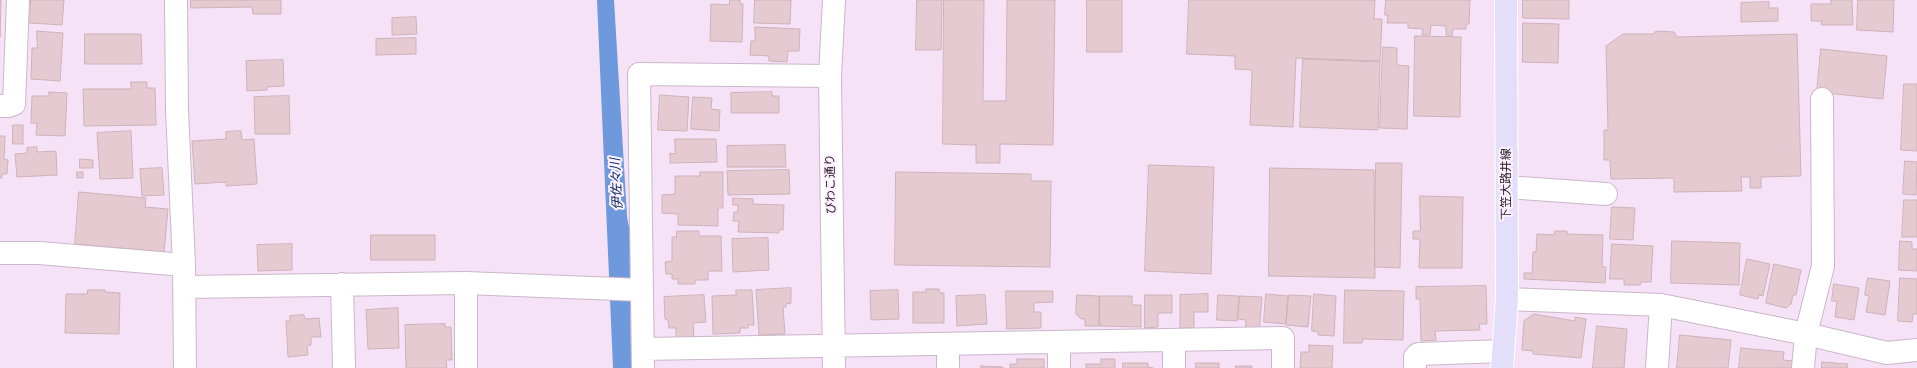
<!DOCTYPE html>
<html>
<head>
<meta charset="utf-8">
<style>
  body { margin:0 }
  canvas { display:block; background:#f6e2f6 }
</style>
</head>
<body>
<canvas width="1917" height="368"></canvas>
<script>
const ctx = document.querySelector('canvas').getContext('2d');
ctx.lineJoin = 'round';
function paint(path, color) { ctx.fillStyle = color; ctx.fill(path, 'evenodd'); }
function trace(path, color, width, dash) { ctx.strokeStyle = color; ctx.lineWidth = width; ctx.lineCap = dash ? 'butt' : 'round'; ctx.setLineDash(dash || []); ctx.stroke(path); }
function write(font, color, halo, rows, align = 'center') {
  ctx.font = font + ' Manrope,"Noto Sans JP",sans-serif'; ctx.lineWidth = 4; ctx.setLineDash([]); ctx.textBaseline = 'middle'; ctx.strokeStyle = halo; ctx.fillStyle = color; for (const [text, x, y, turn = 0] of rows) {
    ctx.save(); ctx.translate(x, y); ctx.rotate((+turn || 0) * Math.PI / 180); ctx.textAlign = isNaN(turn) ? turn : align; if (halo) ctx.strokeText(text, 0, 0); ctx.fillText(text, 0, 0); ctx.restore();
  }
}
paint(new Path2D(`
  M597,0H614L627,216L630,233L631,368H613Z`), '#6e9add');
const building = new Path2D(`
  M0,0H1L0,37Z
  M31,0H64L62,25L30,23Z
  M191,0H281V14H253L252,7L191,8Z
  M730,0H740V4H743L742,42L710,41L711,4L729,5Z
  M755,0H791L790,24L754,23Z
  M917,0H942L941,50H916Z
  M944,0H984L983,101H1006L1007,0H1055L1053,145L1000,144V163H976V145L943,144Z
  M1087,0H1122V52H1087Z
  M1189,0H1375L1374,19H1382L1380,61L1296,58L1293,127L1250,125L1252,70L1235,69V56L1187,54Z
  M1386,0H1470L1469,24H1466V29H1453L1452,36L1446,35V26L1431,25L1430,35H1422L1423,29L1408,28V23H1387L1388,15H1385Z
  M1523,0H1569V19L1523,18Z
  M1831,0H1852L1853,25H1821L1822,21H1811V4H1831Z
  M1858,0H1894L1893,32L1857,30Z
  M1769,2V8H1778V21L1741,22V3Z
  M416,17L417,34L392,35V18Z
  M1523,23L1559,24L1558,63L1523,62Z
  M755,27L800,29L799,51H788L787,62L769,61V56L750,55L751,41H755Z
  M37,31L63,33L60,81L31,79L32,48H37Z
  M1656,31L1674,32L1677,37L1797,34L1801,176L1761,177V188H1750V177H1741L1742,191L1674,192V178L1611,179L1610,160H1604V130H1608L1606,46L1623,34H1653Z
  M85,34H141L142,64H85Z
  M1415,36L1461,37L1460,117L1414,116Z
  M416,38V54L376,55V39Z
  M1383,47L1397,48V65L1409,66L1407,129L1380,128Z
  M1821,49L1887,56L1883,99L1817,92Z
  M1303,59L1380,62L1378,130L1300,127Z
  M283,60L284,86L267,87V90L247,91L246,61Z
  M131,82H147V88H155L156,125L84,126L83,89H131Z
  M1904,84H1917V151L1901,150Z
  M49,92L67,93L65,136L36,135L37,123H31L32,96H49Z
  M772,92V96H779V113H731V93Z
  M660,95L689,97L687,131L658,130Z
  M289,96L290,134H255L254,97Z
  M693,97L712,98L711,109L720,110L719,131L691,129Z
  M13,125H23V144H13Z
  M131,131L133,178L100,179L97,133Z
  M241,131L242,140L254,139L257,184L226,186V182L195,184L192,141L226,139V132Z
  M0,136H5L4,159L8,160L7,174H2V178H0Z
  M675,139H716L717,162L670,163V153L675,154Z
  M785,145L786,167H727V146Z
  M37,147V152L56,151L57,175L17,177L15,154L27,153V148Z
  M80,159L93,160V168H80Z
  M1905,161L1917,162L1916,195L1903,194Z
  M1376,163H1402L1400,268L1375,267Z
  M1149,165L1214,167L1211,274L1145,271Z
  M162,168L164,195L142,196L140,169Z
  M1270,168L1374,170L1375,278L1269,276Z
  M789,170L790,194L728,195L727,171Z
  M77,172H83V178H77Z
  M700,172H723V208H718V226L678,225V214L662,213V195L675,194V176H700Z
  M896,172L1031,174V181H1051L1050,267L895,265Z
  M79,192L146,198L145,207L168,209L164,252L75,244Z
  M1420,196L1463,197L1462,268H1419L1420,239H1413V231H1420Z
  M733,198L753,199V204L784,205L783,230L779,229V233L738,232L739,221H733L734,212H738V205H733Z
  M1904,200H1917V237H1902Z
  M1612,207L1635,208L1633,240L1610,239Z
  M677,231H699V236H721L722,271H708V280H695V284H678V279H672V274H666L665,262L672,261V237H676Z
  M1555,231H1567V234L1603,235L1602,267H1606L1605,283L1524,279V273H1532L1533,252H1536L1537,234L1554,235Z
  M371,235H435V260H371Z
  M768,238L769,270L733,272L732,239Z
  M1672,241L1740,243L1739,285L1671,283Z
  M1900,241L1912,242V249H1917V271L1899,270Z
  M292,244V270L258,271L257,245Z
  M1612,244L1653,246L1651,282H1641L1640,285H1624V279H1610Z
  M1747,259L1770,264L1763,296L1759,295L1758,299L1740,295Z
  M1774,264L1801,270L1796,295H1793L1791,304L1786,308L1766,303Z
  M1868,278L1890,281L1885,315L1866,312L1869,296L1865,295Z
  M1900,278L1917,279V314H1913L1912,322L1898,321Z
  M1834,284L1859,288L1854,320L1835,317L1837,301H1832Z
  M1486,286L1487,324H1479L1480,330L1435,331L1436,340L1421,341L1420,299H1416V287Z
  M791,288V303L786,304V307H783L785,334L759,335L756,290Z
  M926,289H939L940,293H944V323H913V292H926Z
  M88,290H105V292L120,293L119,334L65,333L66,294H87Z
  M736,290H752L754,325H748V328H740V333L713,334L712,296L736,295Z
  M898,290L899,319L871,320L870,291Z
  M1345,290L1404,291L1403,340L1363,339L1362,343H1344Z
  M1006,291H1053V302L1034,303V312H1041V328L1007,329Z
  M1208,294V312H1194V328H1180V295Z
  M1266,294L1288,296L1286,324L1264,322Z
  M1314,294L1336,296L1334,336L1318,335V332L1312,331Z
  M704,295L706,322L693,323L694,338L676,339V328H669L668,320L665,319L664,297Z
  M985,295L987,324L957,326L956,296Z
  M1077,295L1099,296V326H1085V319H1081L1076,314Z
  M1145,295H1172V313H1158V327L1145,328Z
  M1218,295L1239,296L1237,321L1217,320Z
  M1289,295L1311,296L1308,327L1286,325Z
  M1100,296H1132V305H1141V327L1100,326Z
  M1240,296L1262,297L1259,333L1245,332L1246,320L1238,319Z
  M398,308L399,348L368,349L366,310Z
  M1534,314L1575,321V317L1586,319L1581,358L1533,354V351L1522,350L1524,321Z
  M304,315L305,319L319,318L321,337H311V345L307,346L308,355L288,357L286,321H290V316Z
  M445,324V327H451L452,360H446L447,368H406L405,325Z
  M1597,326L1627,329L1624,368H1593Z
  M1680,335L1731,340L1728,368H1677Z
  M1309,345L1333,346L1332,368H1300L1301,352H1309Z
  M1741,348L1784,352L1783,360L1795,361L1794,368H1739Z
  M1017,359H1044V368H1010V364H1017Z
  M1101,359H1115V368H1086V364H1101Z
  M1822,362L1848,364L1847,368H1822Z
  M1123,363H1148V367L1153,368H1123Z
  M1196,363H1219V368H1196Z
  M981,366L1003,367V368H981Z
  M1236,366H1252V368H1236Z`);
paint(building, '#e6cad2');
trace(building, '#ceb2ba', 1);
const minor = new Path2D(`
  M176,0L177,110L184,265L185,368
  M834,0L830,76L834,368
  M0,106H8L14,104L18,0
  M1507,187L1606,194
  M0,253H39L184,265
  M466,283L642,290
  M342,284L344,368
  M184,287L466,283V368
  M1507,299L1661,305L1806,334L1887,353L1917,350
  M1059,342V368
  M948,344V368
  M643,349L1283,338V368
  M643,368L639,74L830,76
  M1174,368V340
  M1415,368V357L1418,354L1503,351
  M1657,368L1661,305
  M1803,368L1806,334L1823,266L1822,99`);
const major = new Path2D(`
  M1502,368L1507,299L1506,0`);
trace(minor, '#cab7ca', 24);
trace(major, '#fff', 24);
trace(minor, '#fff', 22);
trace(major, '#e3dffa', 22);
write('12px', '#292129', '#fef2fe', [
  ["びわこ通り",831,184,-91],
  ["下笠大路井線",1507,184,-90]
]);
write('italic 13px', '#00255f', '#fef2fe', [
  ["伊佐々川",617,184,-93]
]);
</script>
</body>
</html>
